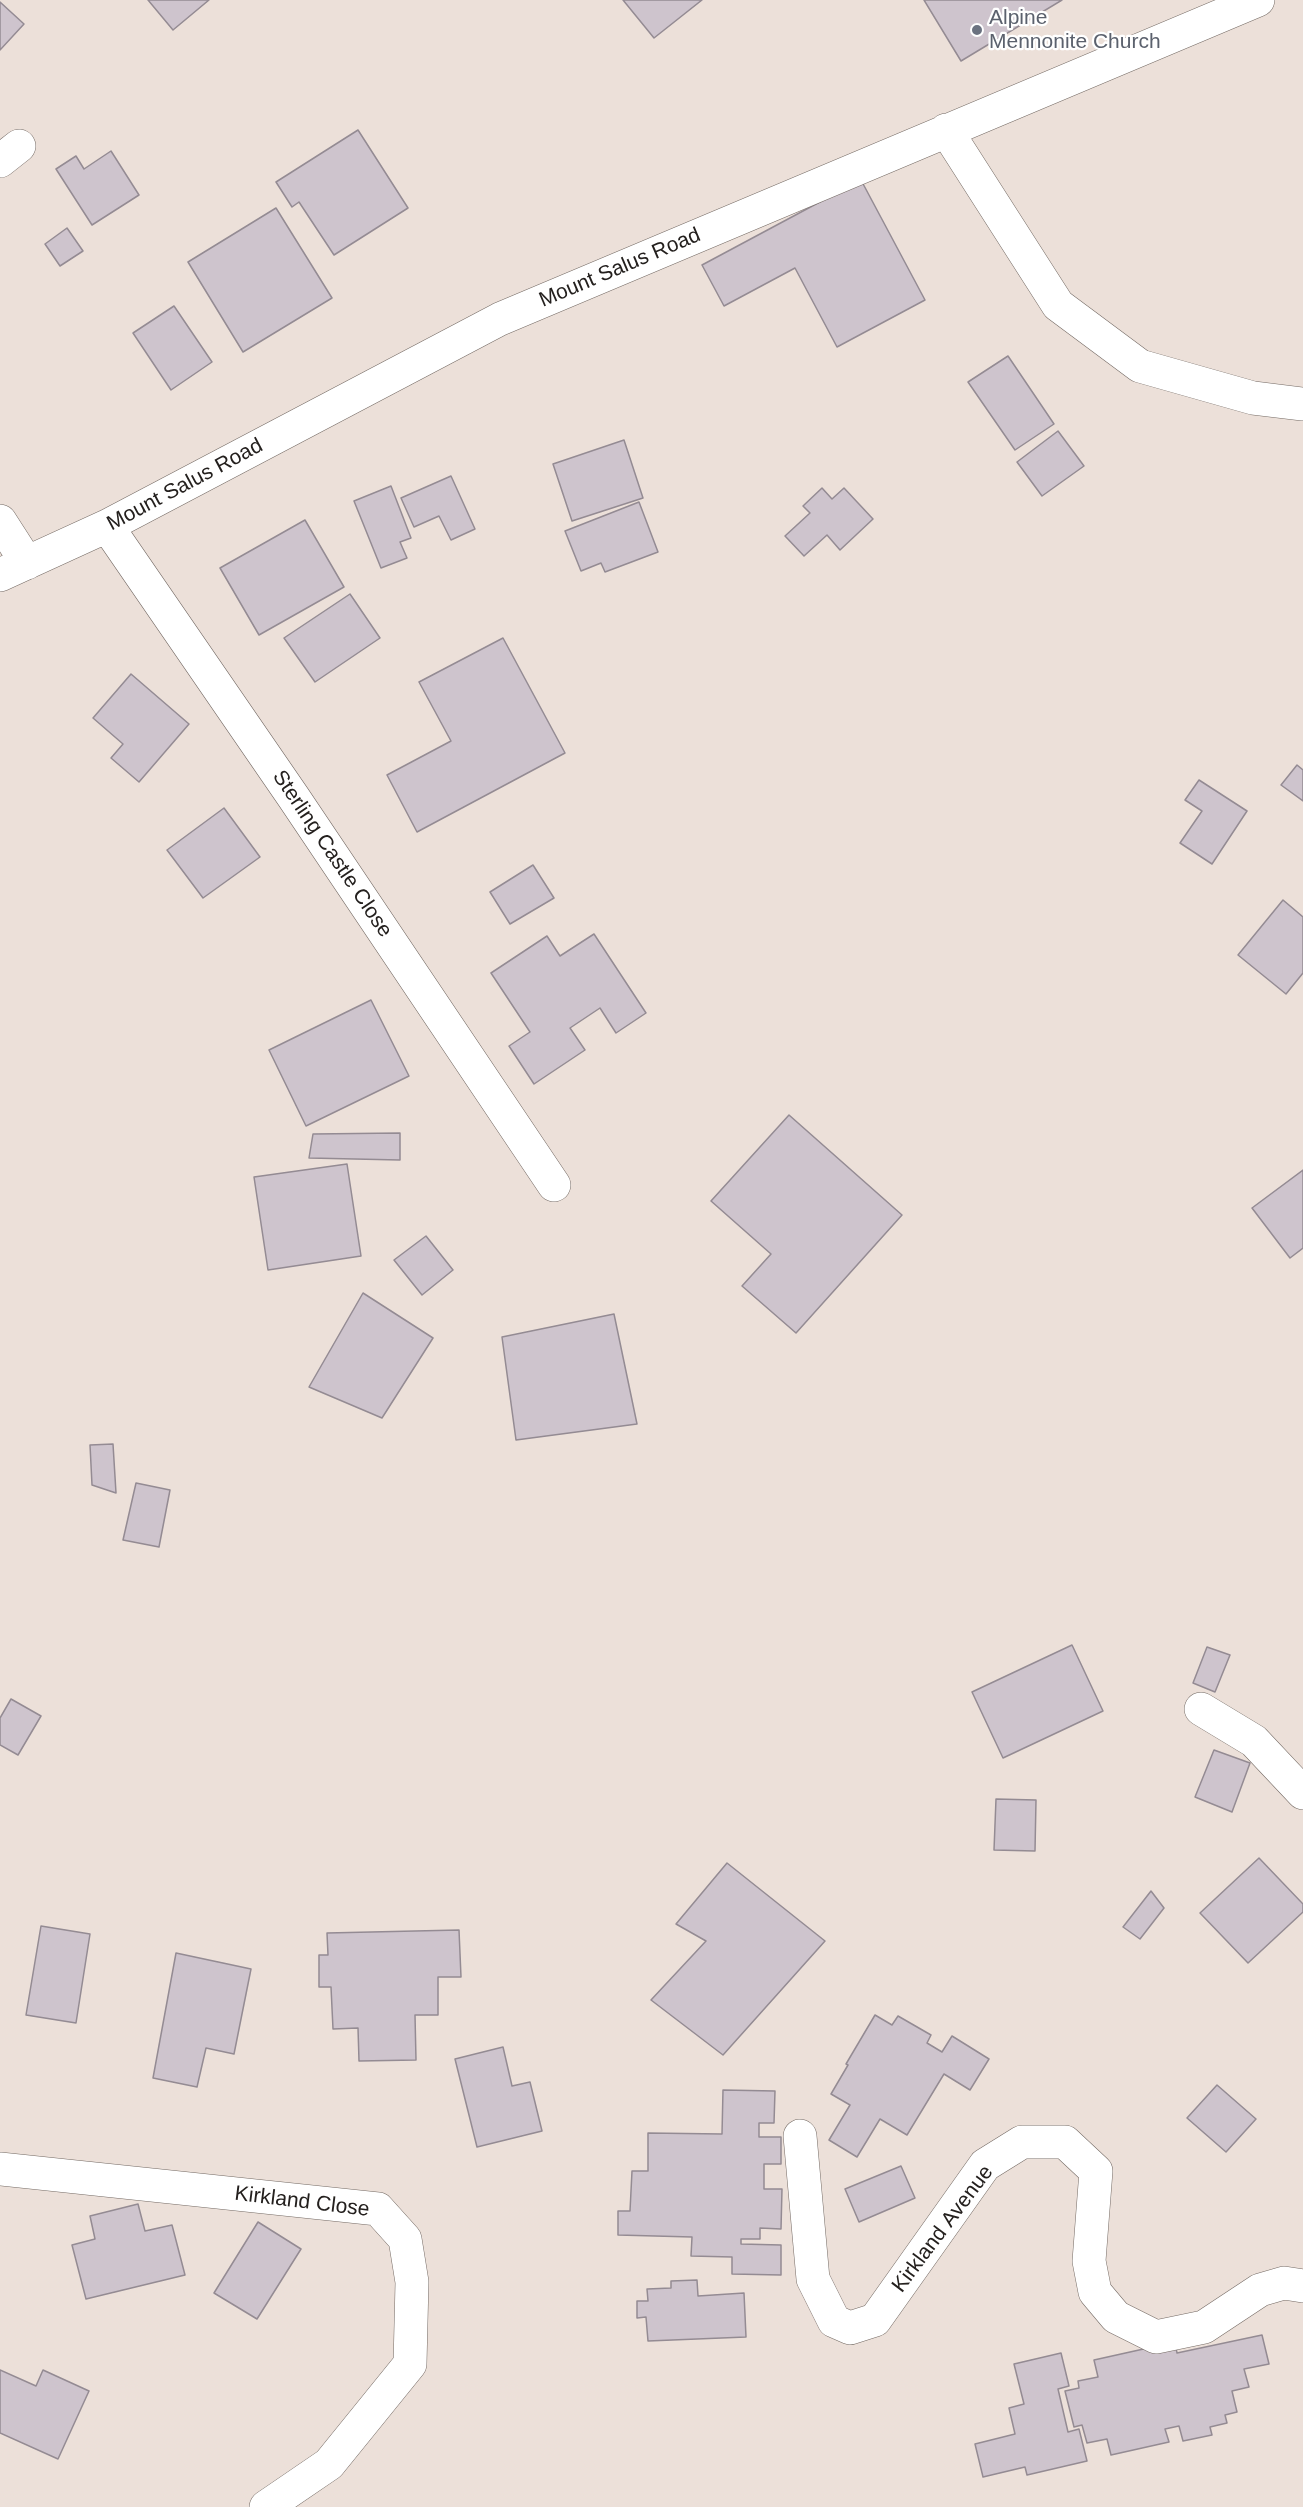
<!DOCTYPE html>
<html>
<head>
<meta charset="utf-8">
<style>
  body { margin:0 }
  canvas { display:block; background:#ece0d9 }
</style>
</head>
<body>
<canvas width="1303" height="2507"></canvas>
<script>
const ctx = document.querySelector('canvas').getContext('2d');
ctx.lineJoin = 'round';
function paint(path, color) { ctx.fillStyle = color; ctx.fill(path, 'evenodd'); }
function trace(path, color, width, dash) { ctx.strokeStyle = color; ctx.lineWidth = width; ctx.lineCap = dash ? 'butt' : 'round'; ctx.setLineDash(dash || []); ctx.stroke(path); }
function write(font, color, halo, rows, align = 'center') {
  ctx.font = font + ' Arial,sans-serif'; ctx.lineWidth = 4.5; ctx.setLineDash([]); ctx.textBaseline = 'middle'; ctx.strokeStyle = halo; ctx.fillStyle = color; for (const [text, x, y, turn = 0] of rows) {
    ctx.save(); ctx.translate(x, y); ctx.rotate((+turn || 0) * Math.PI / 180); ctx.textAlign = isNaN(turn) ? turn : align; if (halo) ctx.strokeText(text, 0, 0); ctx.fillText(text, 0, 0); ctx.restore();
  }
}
const building = new Path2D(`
  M148,0H209L173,30Z
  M623,0H702L654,38Z
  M924,0H1062L961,61Z
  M0,2L24,24L0,50Z
  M358,130L408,208L334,255L299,202L292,207L276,182Z
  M111,151L139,195L92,225L56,169L76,156L84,169Z
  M861,180L925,300L837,347L795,268L724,306L702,265Z
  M276,208L332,298L243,352L188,262Z
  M67,228L83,251L60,266L45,244Z
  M174,306L212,362L171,390L133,333Z
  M1008,356L1054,424L1015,450L968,382Z
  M1058,431L1084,466L1042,496L1017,462Z
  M624,440L643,498L572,521L553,464Z
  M451,476L475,529L451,540L439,516L414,527L401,498Z
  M391,486L411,538L400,542L407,558L381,568L354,501Z
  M822,488L832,499L844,488L873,519L840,550L827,535L804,556L785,536L810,513L803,506Z
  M639,502L658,552L605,572L601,563L581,571L565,531Z
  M305,520L344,587L259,635L220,568Z
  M350,594L380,638L315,682L284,638Z
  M503,638L565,753L417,832L387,775L451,741L419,682Z
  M131,674L189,724L139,782L111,758L123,744L93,718Z
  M1297,765L1303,770V801L1281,785Z
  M1199,780L1247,811L1212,864L1180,843L1202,811L1185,800Z
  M224,808L260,857L203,898L167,850Z
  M533,865L554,898L510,924L490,892Z
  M1283,900L1303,917V973L1286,994L1238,955Z
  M594,934L646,1013L616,1033L600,1008L570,1028L585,1050L534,1084L509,1046L530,1032L491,973L547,936L560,956Z
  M371,1000L409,1076L306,1126L269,1050Z
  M789,1115L902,1215L796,1333L742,1286L771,1254L711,1201Z
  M400,1133V1160L309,1158L313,1134Z
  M347,1164L361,1256L268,1270L254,1177Z
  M1303,1170V1248L1290,1258L1252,1208Z
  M426,1236L453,1270L422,1295L394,1260Z
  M363,1293L433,1338L382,1418L309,1387Z
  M614,1314L637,1424L516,1440L502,1337Z
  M113,1444L116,1493L92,1485L90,1445Z
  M136,1483L170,1490L159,1547L123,1540Z
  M1072,1645L1103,1711L1003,1758L972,1692Z
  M1207,1647L1230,1655L1215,1692L1193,1683Z
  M11,1699L41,1716L18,1755L0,1745V1718Z
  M1214,1750L1250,1763L1232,1812L1195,1797Z
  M996,1799L1036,1800L1035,1851L994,1850Z
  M1259,1858L1303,1904V1912L1248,1963L1200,1913Z
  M727,1863L825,1941L723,2055L651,2000L706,1941L676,1924Z
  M1151,1891L1164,1908L1140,1939L1123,1927Z
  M41,1926L90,1934L76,2023L26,2015Z
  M459,1930L461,1977H438V2015H415L416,2060L359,2061L358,2028L333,2029L331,1987H319V1955H328L327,1933Z
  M176,1953L251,1969L234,2054L206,2048L197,2087L153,2078Z
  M875,2015L892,2025L898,2016L931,2035L927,2043L942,2052L952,2036L989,2059L970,2090L944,2074L907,2135L880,2119L857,2157L829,2140L850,2105L831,2094L848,2065L846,2064Z
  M503,2047L512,2086L530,2082L542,2131L477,2147L455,2059Z
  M1217,2085L1256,2119L1226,2152L1187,2118Z
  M723,2090L775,2091L774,2123H759V2137H781V2164H764V2189H782L781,2229L760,2228V2239H741V2244L781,2245V2275L732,2274V2257L691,2256L692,2237L618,2235V2211H630L632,2171H648V2133L722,2134Z
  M901,2166L915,2198L859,2222L845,2189Z
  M138,2204L145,2231L172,2225L185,2275L86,2299L72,2245L95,2239L90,2216Z
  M258,2222L301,2249L257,2319L214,2293Z
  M697,2280L698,2296L744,2293L746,2337L648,2341L646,2317L637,2318V2301H648L647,2289L671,2288V2281Z
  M1262,2335L1269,2364L1244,2369L1249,2387L1232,2391L1237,2412L1225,2415L1227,2423L1210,2427L1212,2435L1183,2441L1179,2426L1165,2429L1169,2442L1111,2455L1107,2439L1087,2443L1082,2425L1074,2427L1065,2391L1079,2388L1078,2381L1098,2377L1094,2360L1175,2342L1177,2353Z
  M1061,2353L1069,2386L1058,2389L1068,2432L1079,2429L1087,2461L1027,2475L1025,2467L983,2477L975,2444L1015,2434L1009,2408L1024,2404L1014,2364Z
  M0,2370L36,2386L43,2370L89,2391L58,2459L0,2433Z`);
paint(building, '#cec4cd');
trace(building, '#948b93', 1.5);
const minor = new Path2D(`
  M946,130L1058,305L1140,366L1253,398L1303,404
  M0,161L19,146
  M0,521L27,563
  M107,526L294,798L554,1185
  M0,575L107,526L500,319L1258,0
  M1201,1709L1254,1741L1303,1793
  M800,2136L813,2279L834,2321L850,2328L875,2320L985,2165L1022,2142H1065L1096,2171L1089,2261L1095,2292L1116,2317L1156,2337L1204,2327L1260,2290L1284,2283L1303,2286
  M0,2169L378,2209L405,2239L412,2282L410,2364L329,2464L266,2507`);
trace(minor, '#746a64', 34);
trace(minor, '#fff', 33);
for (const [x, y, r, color] of [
  [977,30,6,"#6b7280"]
]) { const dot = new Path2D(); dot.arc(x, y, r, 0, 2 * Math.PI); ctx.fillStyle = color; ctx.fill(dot); trace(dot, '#fff', 2); }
write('21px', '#5b616d', '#fff', [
  ["Alpine",989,18],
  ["Mennonite Church",989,42]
], 'left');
write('21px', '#24201e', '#fff', [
  ["Mount Salus Road",620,268,-23],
  ["Mount Salus Road",185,485,-28],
  ["Sterling Castle Close",332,854,56],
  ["Kirkland Close",302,2202,7],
  ["Kirkland Avenue",943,2229,-53]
]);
</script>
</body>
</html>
